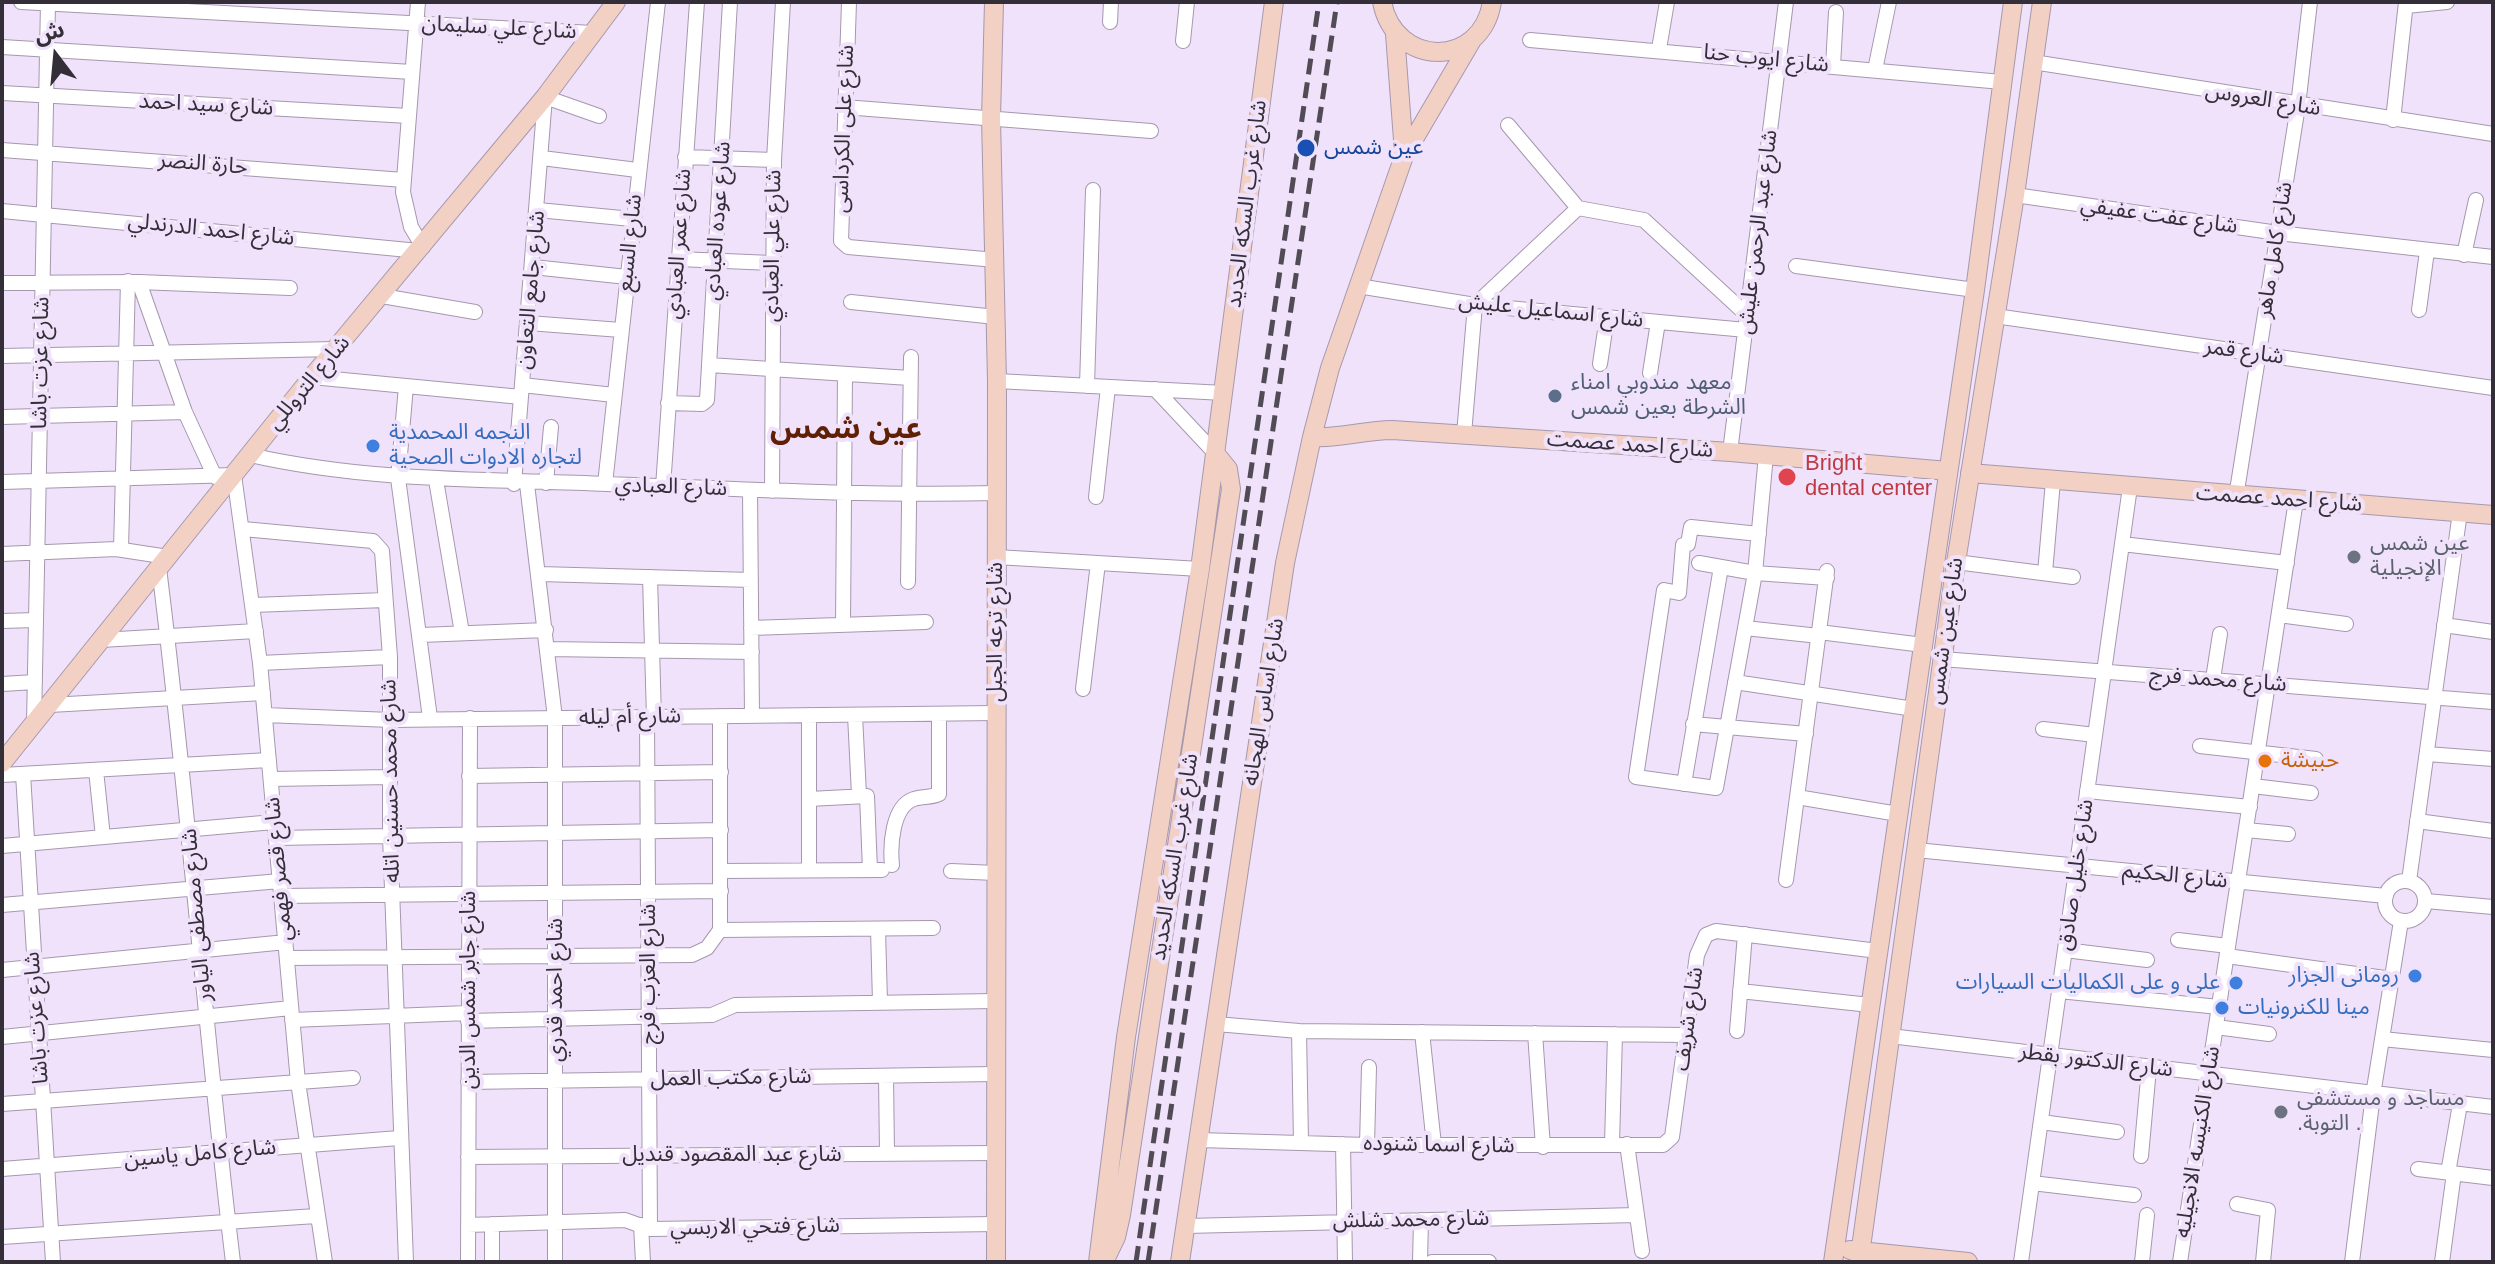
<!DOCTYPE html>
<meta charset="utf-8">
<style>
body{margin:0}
#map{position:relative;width:2495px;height:1264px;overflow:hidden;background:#f0e2fa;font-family:Helvetica,"Noto Sans Arabic",sans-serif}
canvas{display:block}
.frame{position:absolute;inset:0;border:4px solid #332e37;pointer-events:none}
.north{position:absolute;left:16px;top:16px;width:80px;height:80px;-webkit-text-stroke:6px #f0e2fa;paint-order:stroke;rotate:344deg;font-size:22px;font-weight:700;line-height:32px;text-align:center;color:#332e37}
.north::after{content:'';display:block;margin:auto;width:28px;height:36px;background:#332e37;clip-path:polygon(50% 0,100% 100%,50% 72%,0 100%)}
</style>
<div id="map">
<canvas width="2495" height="1264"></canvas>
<div class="frame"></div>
<div class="north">ش</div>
</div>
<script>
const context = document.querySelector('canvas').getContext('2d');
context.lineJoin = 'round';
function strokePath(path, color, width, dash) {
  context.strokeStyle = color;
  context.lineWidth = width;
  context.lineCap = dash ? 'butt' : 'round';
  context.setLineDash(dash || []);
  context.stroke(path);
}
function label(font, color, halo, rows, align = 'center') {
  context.font = font + ' Helvetica,"Noto Sans Arabic",sans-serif';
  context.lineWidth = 8;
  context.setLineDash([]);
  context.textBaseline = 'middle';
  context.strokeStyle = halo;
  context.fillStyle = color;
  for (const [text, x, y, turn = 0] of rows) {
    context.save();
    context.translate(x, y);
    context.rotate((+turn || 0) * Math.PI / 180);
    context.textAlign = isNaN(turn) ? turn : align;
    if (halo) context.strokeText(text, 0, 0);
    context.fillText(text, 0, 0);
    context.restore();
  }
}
const street = new Path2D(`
 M21,2L593,33
 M418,2L403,192L411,227L423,247
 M849,2L841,241L848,247L996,260
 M2406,6L2447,2
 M1110,22L1111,2
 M1530,40L2002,82
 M1183,41L1187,2
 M2,47L412,72
 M1659,49L1667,2
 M2033,62L2493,134
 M1833,66L1836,12
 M1875,70L1889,2
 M2,93L409,116
 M844,107L1151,131
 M2393,120L2406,2
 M1508,125L1578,208L1644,220L1747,315
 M2,150L404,180
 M685,157L774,160
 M542,158L637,170
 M2015,195L2278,233L2493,257
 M538,210L632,219
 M2,211L419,251
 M2464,255L2476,200
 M678,259L772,263
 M1796,266L1975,290
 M533,267L627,277
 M139,282L185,412L215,477
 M2,283L139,282L290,288
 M1358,286L1475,305L1746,330
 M382,296L475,312
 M851,302L996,317
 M2419,310L2427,251
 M1995,316L2493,388
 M528,323L621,330
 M2,356L336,349
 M1600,364L1607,317
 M709,365L910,378
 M1650,373L1658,322
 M312,377L521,397
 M997,381L1224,393
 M522,385L614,395
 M406,386L398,478L430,718
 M1087,386L1093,190
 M1155,389L1215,453
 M668,403L702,404L707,400L730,2
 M2,417L185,412
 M1464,434L1475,305L1578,208
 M1730,452L1786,2
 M250,455C369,482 487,479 607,484C737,489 867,496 997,493
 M436,480L462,633
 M2,482L234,475L260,663L298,1082L325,1262
 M546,483L551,427
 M514,484L545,97L599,116
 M527,484L555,718V1262
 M605,484L658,2
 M663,487L697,2
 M750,490L752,715
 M772,491L774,160L783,2
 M1096,497L1108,387
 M2236,497L2298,106L2310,2
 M243,529L373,541L382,551L390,657V836L406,1262
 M1759,534L1691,527L1688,544L1683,545L1679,593L1664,590L1636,777L1716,788L1755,573L1766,455
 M2122,544L2287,563
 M121,549L128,281
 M2,554L116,549L168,557
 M996,557L1200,569
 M1956,562L2073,577
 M1699,563L1755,573L1827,578
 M159,568C188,799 205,1031 233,1262
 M2045,573L2053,481
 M540,574L751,580
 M650,577L654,718
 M908,582L911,357
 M253,605L385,600
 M2279,615L2346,624
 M2,621L36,620
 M843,625L845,374
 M2444,625L2493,632
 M751,628L926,622
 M1745,628L1819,636
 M1819,632L1923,645
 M421,635L546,630
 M101,640L256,631
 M547,649L752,652
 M1942,659L2493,702
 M260,663L390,657
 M2213,679L2220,634
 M1735,682L1914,709
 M2,684L35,682
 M1083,689L1098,563
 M50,705L263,693
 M265,715L391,720L996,713
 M855,715L859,795
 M647,718L650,1229
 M34,723L48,2
 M1693,724L1806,734
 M2043,729L2095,735
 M2200,746L2316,759
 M2427,754L2493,759
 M96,770L103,837
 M23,774L53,1262
 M2,775L269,760
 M469,776L721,772
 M271,779L390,777
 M1684,784L1721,567
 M2253,786L2311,793
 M2087,791L2250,807
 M1797,797L1898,814
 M809,799L867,796L870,870
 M2417,821L2493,831
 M2246,830L2288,834
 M276,838L721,830
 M2,846L274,822
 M1916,850L2386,896
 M892,865C890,846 892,806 914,799C922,796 931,798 939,794V714
 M809,870V715
 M721,871L882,870
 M951,871L995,873
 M1786,880L1827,571
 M2385 901a20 20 0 1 1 40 0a20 20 0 1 1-40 0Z
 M2409,881L2460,512
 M281,896L721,891
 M2426,901L2493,907
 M2,905L280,881
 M878,929L880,1002
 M720,930L933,928
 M2178,940L2228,946
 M2065,950L2147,960
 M2227,956L2392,979
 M287,958L692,955L707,948L720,930V716
 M2,970L286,942
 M1740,991L1870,1005
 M2059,991L2219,1007
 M292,1020L468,1013
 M468,1021L712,1015L735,1005L995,1001
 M1216,1024L1299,1031L1687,1035
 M2216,1027L2269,1034
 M1299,1031L1301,1142
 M1737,1031L1745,934
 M1422,1032L1434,1145
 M1535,1033L1543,1147
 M1890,1036L2493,1107
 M2,1037L291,1008
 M2382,1039L2493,1050
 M886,1076L887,1154
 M468,1082L994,1074
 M2,1104L353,1078
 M2041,1122L2117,1132
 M1199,1140L1367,1145H1663L1672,1137L1697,955L1706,935L1716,931L1878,951
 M1343,1144L1345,1262
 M1612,1144L1615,1034
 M1627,1144L1642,1251
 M1367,1145L1369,1067
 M2141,1156L2149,1068
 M468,1157L996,1153
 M2,1169L399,1138
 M2418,1169L2493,1178
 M2448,1173L2460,1104
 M2032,1183L2134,1195
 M2237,1204L2268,1210L2263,1262
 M492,1224V1261
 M468,1225L625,1220L650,1229L996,1224
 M641,1225L643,1262
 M1186,1226L1636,1215
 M2,1237L316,1216
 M468,1262L470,718
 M1420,1262L1421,1220
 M1432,1262H1489
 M2021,1262L2130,487
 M2142,1262L2147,1215
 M2180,1262L2296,500
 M2352,1262L2373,1095L2401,921
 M2442,1262L2454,1173`);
const secondary = new Path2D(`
 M994,2L991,118L997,381L996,1262
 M1382,2C1395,68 1481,69 1492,2
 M1395,34L1404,153
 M1312,437C1340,439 1364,430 1392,430L1730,452L1948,471
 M1970,473L2493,515
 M2,763L312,377L545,97L616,2
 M1850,1250L1968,1262
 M1098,1262L1126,1037L1200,569L1274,2
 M1104,1262L1116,1237L1121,1215L1231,489L1228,469L1215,453
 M1180,1262L1285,563L1312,437L1330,368L1404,156L1472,40
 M1833,1262L1975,290L2013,2
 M1859,1262L1956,562L2015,195L2042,2`);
const rail = new Path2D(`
 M1136,1262L1319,2
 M1148,1262L1337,2`);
const markers = [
 [1306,148,10,"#1a4fb4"],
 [1555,396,8,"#5c6f8a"],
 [373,446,8,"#3f7fe0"],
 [1787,477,10,"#e0444e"],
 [2354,557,8,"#6b7280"],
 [2265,761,8,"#e8710a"],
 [2415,976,8,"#3f7fe0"],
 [2236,983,8,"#3f7fe0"],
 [2222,1008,8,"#3f7fe0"],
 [2281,1112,8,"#6b7280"]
];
const streetNames = [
 ["شارع علي سليمان",499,28,3],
 ["شارع ايوب حنا",1766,59,6],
 ["شارع العروس",2263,100,9],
 ["شارع سيد احمد",206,105,3],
 ["شارع على الكرداسى",844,129,-88],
 ["حارة النصر",203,164,5],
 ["شارع غرب السكه الحديد",1247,204,-83],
 ["شارع عفت عفيفي",2159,216,8],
 ["شارع عوده العبادي",718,221,-86],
 ["شارع احمد الدرندلي",211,230,6],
 ["شارع عبد الرحمن عليش",1758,232,-83],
 ["شارع السبع",630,243,-84],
 ["شارع عمر العبادي",679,244,-86],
 ["شارع علي العبادي",773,246,-89],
 ["شارع كامل ماهر",2275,250,-81],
 ["شارع جامع التعاون",531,290,-85],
 ["شارع اسماعيل عليش",1551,311,6],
 ["شارع قمر",2244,352,8],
 ["شارع عزت باشا",41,363,-89],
 ["شارع التروللي",309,383,-50],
 ["شارع احمد عصمت",1630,445,4],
 ["شارع العبادي",671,487,2],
 ["شارع احمد عصمت",2279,499,4],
 ["شارع عين شمس",1946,631,-82],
 ["شارع ترعه الجبل",996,632,-90],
 ["شارع محمد فرج",2218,680,4],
 ["شارع اساس الهجانه",1264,702,-81],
 ["شارع أم ليله",630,717,-1],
 ["شارع محمد حسنين اتله",391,781,-91],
 ["شارع غرب السكه الحديد",1175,857,-81],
 ["شارع قصر فهمي",279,869,-95],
 ["شارع خليل صادق",2076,875,-82],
 ["شارع الحكيم",2175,876,6],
 ["شارع مصطفى الياور",197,915,-95],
 ["شارع العزب فرج",649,974,-90],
 ["شارع جابر شمس الدين",469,990,-90],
 ["شارع احمد قدري",556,990,-90],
 ["شارع عزت باشا",37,1018,-94],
 ["شارع شريف",1689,1019,-82],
 ["شارع الدكتور بقطر",2096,1061,7],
 ["شارع مكتب العمل",731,1078,-1],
 ["شارع الكنيسه الانجيليه",2198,1142,-81],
 ["شارع اسما شنوده",1439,1145,1],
 ["شارع كامل ياسين",200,1154,-5],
 ["شارع عبد المقصود قنديل",732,1155],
 ["شارع محمد شلش",1411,1220,-1],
 ["شارع فتحي الاربسي",755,1227,-1]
];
const transitNames = [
 ["عين شمس",1324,148]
];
const serviceNames = [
 ["معهد مندوبي امناء",1571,383],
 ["الشرطة بعين شمس",1571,408]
];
const shopNames = [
 ["النجمه المحمدية",389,433],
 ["لتجاره الادوات الصحية",389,458],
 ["رومانى الجزار",2399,976,"right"],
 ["على و على الكماليات السيارات",2220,983,"right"],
 ["مينا للكنرونيات",2238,1008]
];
const healthNames = [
 ["Bright",1805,464],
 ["dental center",1805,489]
];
const worshipNames = [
 ["عين شمس",2370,544],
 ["الإنجيلية",2370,569],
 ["مساجد و مستشفى",2297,1099],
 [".التوبة .",2297,1124]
];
const foodNames = [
 ["حبيشة",2281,761]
];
const districtNames = [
 ["عين شمس",846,430]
];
strokePath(street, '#a598ae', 16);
strokePath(secondary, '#a598ae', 20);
strokePath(street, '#fff', 14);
strokePath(secondary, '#f3d0c4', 18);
strokePath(rail, '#514b56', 5, [16, 8]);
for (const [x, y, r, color] of markers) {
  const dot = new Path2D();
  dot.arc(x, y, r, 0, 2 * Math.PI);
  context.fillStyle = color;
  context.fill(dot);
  strokePath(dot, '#f0e2fa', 3);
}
label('22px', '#332e37', '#f0e2fa', streetNames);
label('22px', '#164399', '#f0e2fa', transitNames, 'left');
label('22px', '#4e5e75', '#f0e2fa', serviceNames, 'left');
label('22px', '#366cbe', '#f0e2fa', shopNames, 'left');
label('22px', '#be3a42', '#f0e2fa', healthNames, 'left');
label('22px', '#5b616d', '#f0e2fa', worshipNames, 'left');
label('22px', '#c56008', '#f0e2fa', foodNames, 'left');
label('bold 30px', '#602006', '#f0e2fa', districtNames);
</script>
